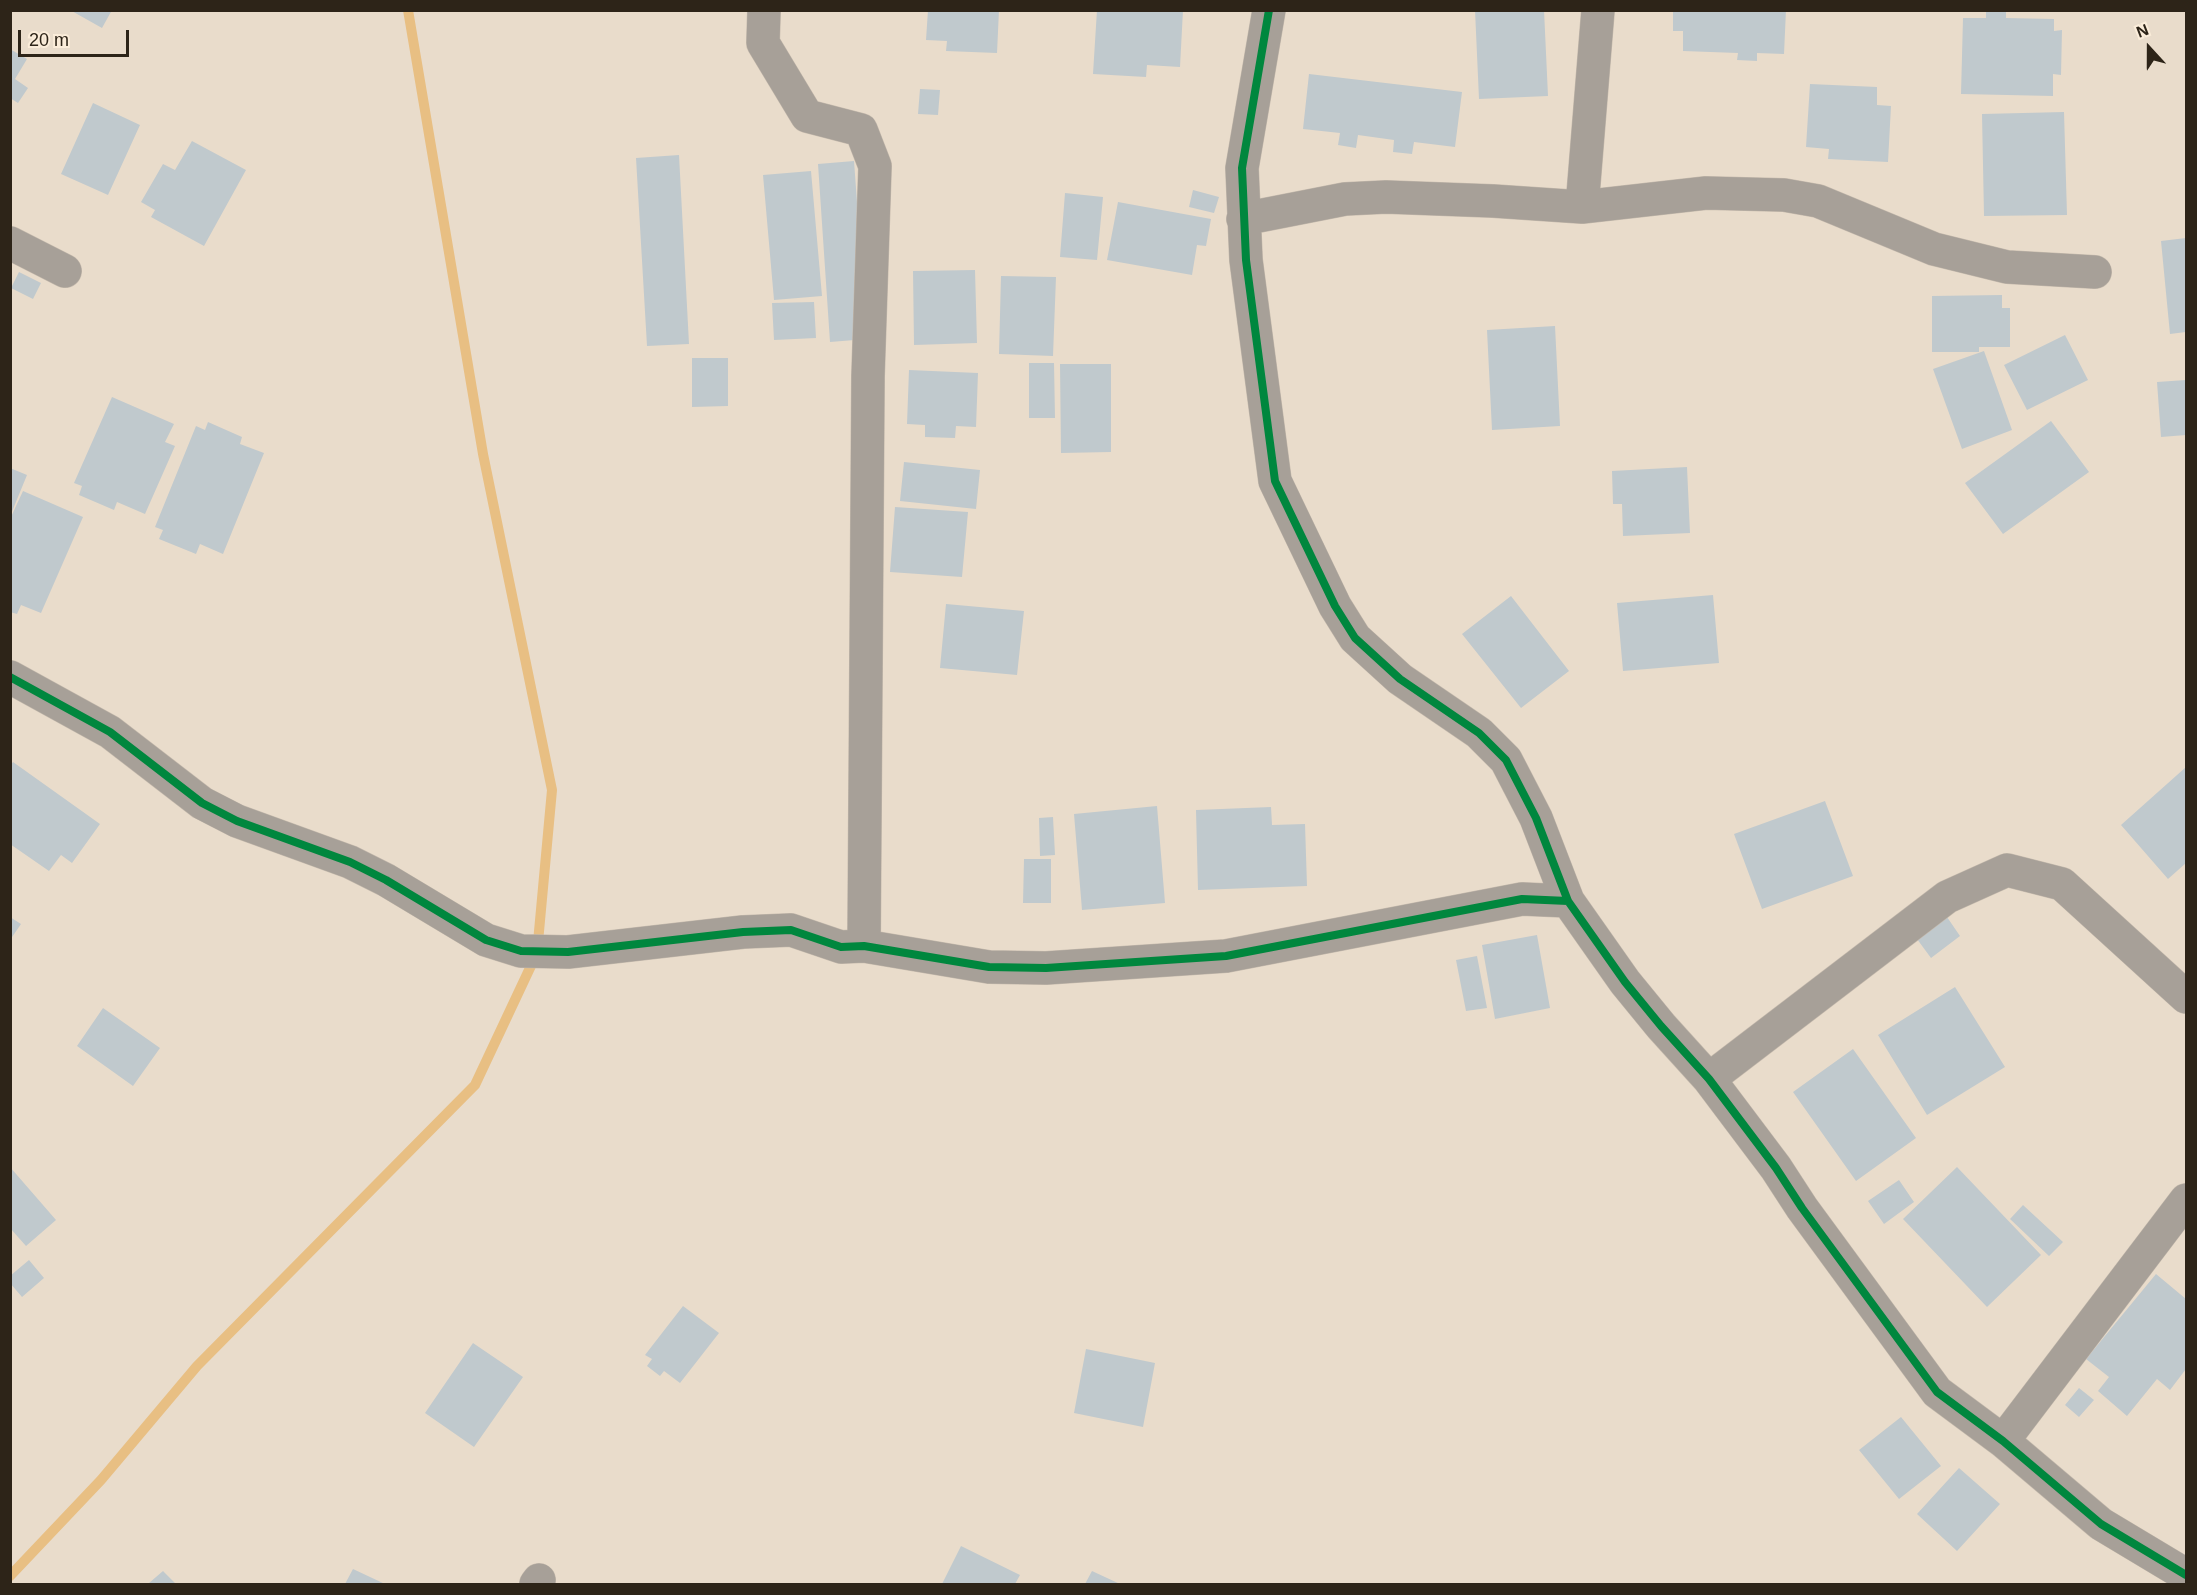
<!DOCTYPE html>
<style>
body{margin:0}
#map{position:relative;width:2197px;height:1595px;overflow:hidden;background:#e9dccb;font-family:Helvetica,sans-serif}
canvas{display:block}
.frame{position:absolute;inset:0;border:12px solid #2d2418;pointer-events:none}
.north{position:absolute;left:2119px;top:18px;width:60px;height:60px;-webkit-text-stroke:4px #fbedda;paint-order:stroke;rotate:339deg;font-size:16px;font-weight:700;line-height:24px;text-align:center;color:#2d2418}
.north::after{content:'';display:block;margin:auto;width:21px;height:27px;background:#2d2418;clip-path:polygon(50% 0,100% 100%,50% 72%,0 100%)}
.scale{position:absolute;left:18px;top:30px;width:111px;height:27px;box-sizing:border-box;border:3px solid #2d2418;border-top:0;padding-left:8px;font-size:18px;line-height:21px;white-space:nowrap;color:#2d2418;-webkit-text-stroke:4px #fbedda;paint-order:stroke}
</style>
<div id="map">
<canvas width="2197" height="1595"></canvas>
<div class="frame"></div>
<div class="north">N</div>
<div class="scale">20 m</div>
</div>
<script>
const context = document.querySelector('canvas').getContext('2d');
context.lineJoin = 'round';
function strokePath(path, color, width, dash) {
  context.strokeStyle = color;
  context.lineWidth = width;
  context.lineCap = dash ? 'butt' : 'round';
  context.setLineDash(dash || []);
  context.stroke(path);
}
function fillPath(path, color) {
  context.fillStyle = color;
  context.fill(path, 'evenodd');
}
const stream = new Path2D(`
 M10,1576L101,1480L197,1366L475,1085L537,953L552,790L483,454L408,10`);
const building = new Path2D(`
 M70,10H112L102,28Z
 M928,10H999L997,53L946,51L947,41L926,40Z
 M1097,10H1183L1180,67L1147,65L1146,77L1093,74Z
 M1475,10H1544L1548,96L1479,99Z
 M1673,10H1786L1784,54L1757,53V61L1737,60L1738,53L1683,51V31H1673Z
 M1986,10H2006V18L2054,19V31L2062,30L2061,75L2053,74V96L1961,94L1963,18H1986Z
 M10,49L27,59L15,79L28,88L18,103L10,98Z
 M1309,74L1462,92L1455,147L1414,142L1412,154L1393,152L1394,140L1358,135L1356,148L1338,145L1340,133L1303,129Z
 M1810,84L1877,87V105L1891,106L1888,162L1828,159L1829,149L1806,147Z
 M920,89L940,90L938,115L918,114Z
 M93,103L140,125L108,195L61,174Z
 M2064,112L2067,215L1984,216L1982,114Z
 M192,141L246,170L204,246L151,217L155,210L141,202L163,164L175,170Z
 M679,155L689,344L647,346L636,158Z
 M854,161L867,339L830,342L818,164Z
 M811,171L822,296L774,300L763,175Z
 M1193,190L1219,197L1214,213L1189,207Z
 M1065,193L1103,197L1097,260L1060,257Z
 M1118,202L1211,219L1206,246L1197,245L1192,275L1107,260Z
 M2186,238V332L2170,334L2161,241Z
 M975,270L977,343L914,345L913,271Z
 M19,272L41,283L33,299L11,288Z
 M1001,276L1056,277L1053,356L999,354Z
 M2002,295V308H2010V347H1979V352H1932V296Z
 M814,302L816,338L774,340L772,303Z
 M1555,326L1560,426L1492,430L1487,330Z
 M2065,335L2088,380L2027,410L2004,365Z
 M1984,351L2012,430L1962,449L1933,369Z
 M692,358H728V406L692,407Z
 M1029,363H1054L1055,418H1029Z
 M1060,364H1111V452L1061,453Z
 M909,370L978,373L976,427L956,426L955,438L925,437V425L907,424Z
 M2186,380V435L2161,437L2157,382Z
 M112,397L174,424L165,442L175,446L145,514L117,502L114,510L79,495L82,486L74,483Z
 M2051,421L2089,472L2003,534L1965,483Z
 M208,422L242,437L240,444L264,453L223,554L200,544L196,554L159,539L163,530L155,527L196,426L205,430Z
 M904,462L980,470L976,509L900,501Z
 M1687,467L1690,533L1623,536L1622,504H1613L1612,471Z
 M10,468L27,475L11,514H10Z
 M23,491L83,517L41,613L21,605L17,614L10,612V519Z
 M895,507L968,512L962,577L890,572Z
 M1713,595L1719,663L1623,671L1617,603Z
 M1511,596L1569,671L1521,708L1462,634Z
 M946,604L1024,611L1017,675L940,668Z
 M13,762L100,824L72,863L61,855L49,871L10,844V766Z
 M2186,767V863L2168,879L2121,825Z
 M1825,801L1853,876L1762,909L1734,834Z
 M1157,806L1165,903L1082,910L1074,814Z
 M1271,807L1272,825L1305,824L1307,886L1198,890L1196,810Z
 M1053,817L1055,855L1040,856L1039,818Z
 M1024,859H1051V903H1023Z
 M10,917L21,924L10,940Z
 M1947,917L1960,936L1931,958L1917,939Z
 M1537,935L1550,1008L1495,1019L1482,945Z
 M1477,956L1487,1008L1466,1011L1456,960Z
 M1955,987L2005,1067L1927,1115L1878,1035Z
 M103,1008L160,1048L133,1086L77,1046Z
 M1853,1049L1916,1138L1856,1181L1793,1092Z
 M10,1167L56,1220L26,1246L10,1228Z
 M1957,1167L2041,1255L1987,1307L1903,1219Z
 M1899,1180L1914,1202L1884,1224L1868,1201Z
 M2023,1205L2063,1242L2049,1256L2010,1219Z
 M29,1260L44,1278L22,1297L10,1283V1276Z
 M2156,1274L2186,1299V1369L2170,1390L2157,1379L2127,1416L2098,1391L2109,1377L2086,1359Z
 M683,1306L719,1333L680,1383L664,1371L660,1376L647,1366L652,1359L645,1355Z
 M473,1343L523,1377L474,1447L425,1413Z
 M1086,1349L1155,1363L1143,1427L1074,1413Z
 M2079,1388L2094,1400L2079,1417L2065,1405Z
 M1901,1417L1941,1466L1899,1499L1859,1450Z
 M1959,1468L2000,1504L1957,1551L1917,1514Z
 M961,1546L1020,1575L1015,1584H942Z
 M353,1569L385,1584H345Z
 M163,1571L176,1584L149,1583Z
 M1092,1571L1120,1584H1085Z`);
const minor = new Path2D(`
 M764,10L763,43L807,116L861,130L875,166L868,376L864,946
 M1269,10L1242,168L1246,260L1275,481L1335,606L1355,638L1400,679L1479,733L1506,760L1536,818L1568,901L1625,982L1661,1026L1709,1079L1776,1168L1802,1208L1937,1392L2003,1441L2101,1524L2186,1575
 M1582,207L1598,10
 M1243,219L1345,199L1386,197L1493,201L1582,207L1706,193L1784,195L1818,201L1934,249L2007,267L2095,272
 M10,243L65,271
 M10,677L110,732L202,803L237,821L350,862L386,880L486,940L521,951L568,952L743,932L791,930L841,947L864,946L989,967L1046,968L1226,956L1522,899L1568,901
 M1709,1079L1947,897L2007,870L2062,884L2186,997
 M2003,1441L2186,1200
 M536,1584L539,1580`);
const cycleway = new Path2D(`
 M1269,10L1242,168L1246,260L1275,481L1335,606L1355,638L1400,679L1479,733L1506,760L1536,818L1568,901L1625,982L1661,1026L1709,1079L1776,1168L1802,1208L1937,1392L2003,1441L2101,1524L2186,1575
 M10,677L110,732L202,803L237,821L350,862L386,880L486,940L521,951L568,952L743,932L791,930L841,947L864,946L989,967L1046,968L1226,956L1522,899L1568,901`);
strokePath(stream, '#e8bf83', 10);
fillPath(building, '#c0c9cd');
strokePath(minor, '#c5baad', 34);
strokePath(minor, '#a7a098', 33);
strokePath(cycleway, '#00873e', 8);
</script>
